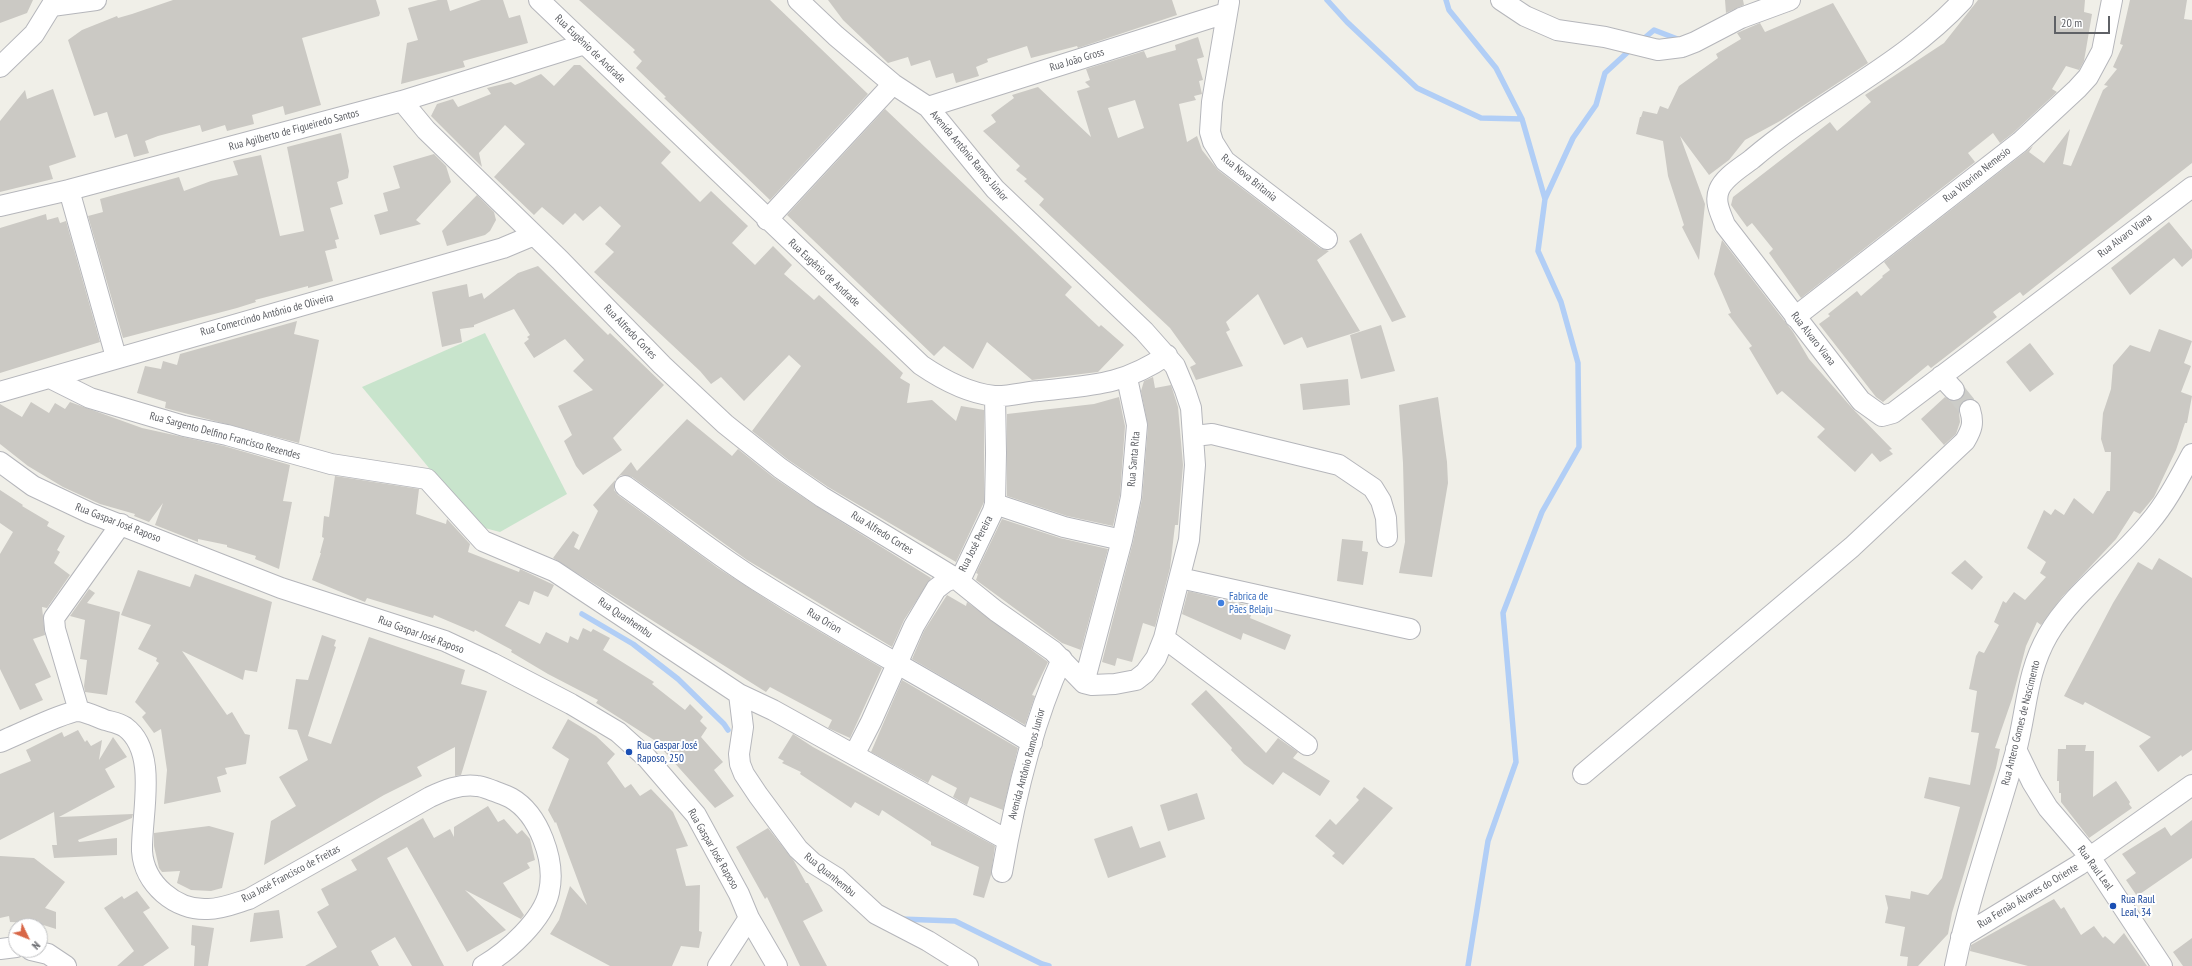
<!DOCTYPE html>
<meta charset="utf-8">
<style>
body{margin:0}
#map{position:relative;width:2192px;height:966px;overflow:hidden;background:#f0efe8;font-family:"PT Sans Narrow",sans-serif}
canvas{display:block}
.north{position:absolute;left:8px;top:918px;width:40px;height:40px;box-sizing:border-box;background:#fff;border:1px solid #bfc0c2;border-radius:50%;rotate:133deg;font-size:11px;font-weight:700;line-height:16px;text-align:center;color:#5f6166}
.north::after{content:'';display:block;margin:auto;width:14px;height:18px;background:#d86646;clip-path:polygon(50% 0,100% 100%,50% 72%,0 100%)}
.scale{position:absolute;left:2054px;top:16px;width:56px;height:18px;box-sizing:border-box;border:2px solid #5f6166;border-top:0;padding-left:5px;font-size:12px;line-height:14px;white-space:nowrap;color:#5f6166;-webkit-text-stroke:3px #fff;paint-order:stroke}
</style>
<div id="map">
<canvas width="2192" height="966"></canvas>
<div class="north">N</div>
<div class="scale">20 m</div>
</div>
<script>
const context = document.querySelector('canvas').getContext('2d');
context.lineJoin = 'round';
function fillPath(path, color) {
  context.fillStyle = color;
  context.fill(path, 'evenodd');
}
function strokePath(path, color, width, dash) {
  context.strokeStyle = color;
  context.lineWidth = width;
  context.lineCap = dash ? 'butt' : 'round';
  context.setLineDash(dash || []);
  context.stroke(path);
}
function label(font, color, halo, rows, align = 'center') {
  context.font = font + ' "PT Sans Narrow",sans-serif';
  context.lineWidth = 4;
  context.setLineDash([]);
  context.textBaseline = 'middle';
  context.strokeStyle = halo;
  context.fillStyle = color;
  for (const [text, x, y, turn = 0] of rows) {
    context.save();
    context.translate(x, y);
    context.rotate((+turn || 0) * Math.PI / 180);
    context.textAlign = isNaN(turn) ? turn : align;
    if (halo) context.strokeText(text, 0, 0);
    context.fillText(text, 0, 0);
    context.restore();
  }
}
const green = new Path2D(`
 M485,333L567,494L500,532L477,526L362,387Z`);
const stream = new Path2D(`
 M1327,0L1347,22L1417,88L1481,118L1522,119L1545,199L1538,251L1561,302L1578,363L1579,447L1542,512L1503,613L1516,762L1488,841L1468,966
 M1446,0L1449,10L1496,68L1522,119
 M1641,41L1654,30L1680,40
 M1545,199L1573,138L1596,105L1605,73L1630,50
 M582,614L633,644L678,679L724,724L728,730
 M900,919L955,921L1042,964L1049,966`);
const building = new Path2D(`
 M0,0H33L27,13L0,23Z
 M173,0H376L380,13L379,16L302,38L321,105L285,115L283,106L252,115L254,124L227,131L225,125L202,132L200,125L158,136L145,141L149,153L134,157L127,134L115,138L107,112L94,116L68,40L82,30L117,16L118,18L132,14Z
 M438,0H447L450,11L481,0H503L509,18L520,15L528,43L463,61L465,67L401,84L407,43L418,40L408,8Z
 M579,0H770L868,94L770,200L664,98L666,97L636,68L642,61L633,52L635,50Z
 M828,0H1172L1177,15L1078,48L1077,46L1031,58L1027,46L987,59L988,62L976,67L979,76L956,83L953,73L936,78L930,60L911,66L908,57L888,63L843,20Z
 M1725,0H1743L1744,5L1726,13Z
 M1978,0H2085L2084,12L2092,14L2084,61L2079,70L2066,66L2052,89L2057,92L2013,133L2000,143L1993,133L1968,153L1975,162L1801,298L1769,253L1773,249L1752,223L1747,227L1731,205L1733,197L1830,122L1837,131L1871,102L1865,95L1944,43Z
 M2130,0H2187L2184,19L2192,20V163L2023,296L2020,292L1993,312L1997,317L1931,368L1928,365L1883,402L1876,397L1819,324L1830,316L1828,314L1857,291L1861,296L1883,277L1882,276L1890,270L1884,262L2033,146L2029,152L2044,163L2070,129L2063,164L2071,166L2103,90L2108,86L2104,85L2117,69L2113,67L2123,45L2120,44Z
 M1833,3L1868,63L1780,121L1745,140L1729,160L1709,175L1680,136L1705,204L1699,260L1682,227L1684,225L1668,176L1663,141L1636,134L1640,117H1641L1643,111L1657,114L1660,106L1668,109L1679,86L1718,58L1716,54L1741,39L1737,33L1760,23L1765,32Z
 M1198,37L1204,57L1197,59L1203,80L1199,81L1202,94L1194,96L1196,100L1179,104L1187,142L1197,136L1202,150L1218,170L1320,248L1329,251L1317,260L1360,331L1307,348L1302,337L1284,345L1258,294L1226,322L1230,330L1226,332L1243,366L1196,380L1190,367L1196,364L1170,328L1039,205L1044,199L1024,181L1027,179L1016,170L1020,166L983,131L996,122L991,115L1014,98L1012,95L1038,87L1091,137L1077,91L1090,87L1085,82L1090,80L1086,69L1144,51L1147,58L1176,50L1175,45ZM1135,100L1144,128L1118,138L1108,108Z
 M574,65H580L671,152L661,163L700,202L711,191L748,226L732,243L755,265L773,246L792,265L784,274L814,300L819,295L903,373L900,378L910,384L907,403L932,400L956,421L961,406L984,410V502L956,562L828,487L787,459L752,431L801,366L789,355L744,401L721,377L711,384L700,371L594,272L614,252L605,244L621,226L600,206L583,221L575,213L563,225L542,207L534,215L494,177L525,144L505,125L479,153L482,167L431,116L437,104L453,99L458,107L491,94L487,88L511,82L515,85L541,74L554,86Z
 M53,89L76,157L49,166L53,179L0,192V121L25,90L27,99Z
 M885,109L1072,287L1065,295L1099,327L1101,325L1124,345L1098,372L1032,380L987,342L973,369L944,346L934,356L787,215Z
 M341,133L349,171L348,178L337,182L343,204L330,208L339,239L335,240L337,248L325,251L333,281L308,288V286L255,300L256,302L237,308L123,338L88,216L103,212L100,199L179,177L184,191L211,181L238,175L233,161L261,155L280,236L304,231L287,147Z
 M434,154L446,166L451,182L416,220L421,224L380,235L374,215L388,211L383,193L400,188L393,166Z
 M477,195L494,212L496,220L490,231L485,235L447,246L442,231Z
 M46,214L47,220L58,217L60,223L66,221L100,342L0,373V228Z
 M2169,222L2192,250V258L2182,267L2174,258L2130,295L2111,268Z
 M1361,233L1388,283L1406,317L1392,322L1375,290L1349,241Z
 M1722,240L1793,332L1809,359L1852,408L1892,449L1889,450L1893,454L1880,462L1872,453L1855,472L1817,437L1825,429L1782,391L1777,395L1749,348L1752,346L1728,314L1731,313L1714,274Z
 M538,266L608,335L610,333L664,385L613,438L622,450L583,475L576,466L564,441L572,435L558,406L593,390L573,371L584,360L565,339L534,358L524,343L529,339L527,337L530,335L514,309L474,325V327L460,329L462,342L442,347L432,292L467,284L469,297L482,293L484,299L518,273Z
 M297,321L294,334L319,340L299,443L165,408L166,402L137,393L145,366L161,369L163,361L177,365L180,354Z
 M1381,325L1395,371L1361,379L1350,335Z
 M2159,329L2192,341L2184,363L2191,366L2181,392L2192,396L2187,423H2185L2176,450L2154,497L2140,514L2134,511L2116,539L2062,597L2041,625L2037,622L2026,646L2012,699L1995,748L2000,749L1996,768L1952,913L1948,934L1918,966H1907L1908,957L1900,956L1905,927L1885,923L1888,908L1885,895L1910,899L1911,891L1928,895L1942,878L1960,807L1924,798L1929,777L1970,785L1979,733L1971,732L1977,691L1969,689L1976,656L1979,651L1984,653L1999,625L1994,622L2003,601L2006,603L2014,592L2025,600L2046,577L2040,573L2046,562L2027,548L2044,510L2051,515L2055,509L2064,515L2074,498L2093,514L2107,491H2110L2111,452H2105L2101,439L2103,413L2111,389L2113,365L2130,345L2150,352Z
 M2030,343L2054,374L2030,392L2006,362Z
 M1153,377L1155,388L1171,385L1178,407L1183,465L1178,525H1175L1170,568L1155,627L1143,623L1132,662L1117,658L1115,666L1102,662L1133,542L1142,499L1148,426L1141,391L1144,381Z
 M1348,379L1350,405L1303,410L1300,384Z
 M1119,397L1125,426L1120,495L1113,526L1067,516L1007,496V414L1094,404Z
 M1438,397L1447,462L1448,483L1432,577L1399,573L1405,542L1403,463L1399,405Z
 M1945,397L1951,401H1957L1960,404L1959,413L1960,422L1956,434L1944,445L1921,419Z
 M31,402L49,413L55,403L65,409L70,402L142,428L224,446L290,465L283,501L292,502L279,569L255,559L256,556L227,547V545L198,539V542L155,525L163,503L149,522L134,516L135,514L100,504L63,487L28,466L0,444V404L22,417Z
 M687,419L732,456L738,449L773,477L816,506L931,578L904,620L892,647L747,560L632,477L621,475L615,480L614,490L618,495L718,568L786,612L882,668L850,738L828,728L832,720L770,687L766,692L553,558L573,531L579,535L574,547L579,550L598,511L593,505L631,462L637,471Z
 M335,476L419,489L416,514L446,524L447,519L470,544L468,552L519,572L520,569L554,585L548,597L534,591L529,605L519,601L505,626L540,644L546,632L568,643L570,636L578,640L583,628L591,632L593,629L610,638L603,650L654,682L652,684L685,710L690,704L703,717L700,721L707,728L701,737L723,762L714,770L734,796L715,808L654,740L596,703L598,700L548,674L511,652L512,650L475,630L474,632L434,615L433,618L367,598L365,602L312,580L321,553H320L324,538L322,537L324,516L329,517Z
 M0,490L23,505L22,506L49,522L47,526L65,536L57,550L60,552L54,563L70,575L47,608L42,607L45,635L33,639L51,677L35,684L43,700L20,710L0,669V554L13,532L0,523Z
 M1002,519L1060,538L1108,549L1081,650L1062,643L976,580L978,574L976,573Z
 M1342,539L1363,541L1362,551L1368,552L1363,585L1337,581Z
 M2159,558L2192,578V750L2182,757L2181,755L2158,772L2139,746L2151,737L2085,702L2083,705L2064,696L2113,603L2138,562L2152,570Z
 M1965,560L1983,577L1972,590L1951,573Z
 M138,570L190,587L195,574L272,602L257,672L245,670L243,680L182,651L227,715L232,712L245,734L250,735L246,764L225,768L227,774L217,777L221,792L164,804L167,770L161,729L154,733L142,717L146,713L135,702L159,663L156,661L157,658L138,649L151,625L121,615Z
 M89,589L95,593L87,603L120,612L107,695L85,692L84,686L87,660L80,659L85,620L70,616Z
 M1188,591L1254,607L1250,618L1291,635L1285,650L1243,633L1241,640L1182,614Z
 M947,595L966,606L967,602L1048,662L1032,695L1035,696L1025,725L912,659L924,631Z
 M322,635L336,640L334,646L336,647L308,736L331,744L369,637L465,670L461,684L487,691L461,775L455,776V747L417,767L422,776L384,795L264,865L271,821L296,806L279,777L308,760L297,730L288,729L296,679L308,680Z
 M902,680L1018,748L1003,810L970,797L967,805L953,797L957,788L932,775L928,783L871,752Z
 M1206,690L1266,753L1278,738L1298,752L1293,758L1330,781L1320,796L1283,772L1273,785L1244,764L1231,750L1232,748L1191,704Z
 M568,719L596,736L615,754L607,763L625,788L631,784L640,796L651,789L673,812L688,846L676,849L686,886L700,885L699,931L702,932L699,948L681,946L672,966H610L550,934L559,920L570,886L587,905L556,822L555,823L548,810L569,759L552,748Z
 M78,730L85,742L87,740L91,746L102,740L99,760L113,737L127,757L105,769L115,787L59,817L133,814L132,818L78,840L79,842L117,838V855L54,858L52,845H57L54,812L0,840V774L31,761L26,750L62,732L64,737Z
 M793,734L813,747L995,846L991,875L984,898L973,895L979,867L931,845V842L882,810L879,816L855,802L851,808L800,774L801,772L782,763L784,761L778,758Z
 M2066,745H2086L2085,751H2094L2093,797L2116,781L2130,802L2129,804L2132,808L2089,838L2061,802V793H2059V781H2057L2058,749H2066Z
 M1364,787L1393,808L1343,865L1332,856L1335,853L1315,836L1330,819L1336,825L1359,800L1356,797Z
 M1197,793L1205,819L1168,831L1160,805Z
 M488,806L498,822L504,819L517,834L522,830L530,839L535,860L527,863L530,868L503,883L524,915L521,919L465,890L506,930L467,952L407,847L387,858L444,966H412L395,937L371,951L379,966H305L337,947L317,912L329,905L321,889L357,870L351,860L423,818L434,838L450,829L454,837V827Z
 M2192,820V858L2137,896L2126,880L2136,873L2122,854L2165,827L2171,836Z
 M209,826L234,833L222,888L211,891L191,890L177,883L180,871L162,872L159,868L154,846V833Z
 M1132,826L1140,848L1160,841L1166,857L1108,878L1094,839Z
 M768,828L794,861L806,883H808L823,911L803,921L827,966H800L767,897L765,899L736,847Z
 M0,856L34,858L65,882L45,908L56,912V929L37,923L10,922L9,916L0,918Z
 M137,891L150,908L143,912L169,948L143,966H117L134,951L104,908L122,896L124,899Z
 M2054,899L2061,909L2064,907L2081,935L2094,926L2103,938L2105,936L2114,944L2124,933L2147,966H2028L1970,951L1971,945Z
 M279,910L283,938L250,942L254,913Z
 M192,925L214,928L208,966H194L195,946L191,945Z
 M2192,938V966H2183L2173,952Z`);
const minorTunnel = new Path2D(`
 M1954,390L1970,410`);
const minor = new Path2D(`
 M539,0L921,365C943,380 968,393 994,396C1008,397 1025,392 1039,391C1091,385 1122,386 1167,355
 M1501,0L1525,16L1557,30L1605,37L1658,50L1682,47L1695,42L1741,18L1790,0
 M1963,0C1903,65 1819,102 1752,159C1742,167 1724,177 1719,190C1714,202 1721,214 1725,225L1861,401L1882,416L1893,413L2192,187
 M1229,2L1212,102L1210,132L1213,142L1225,161L1327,239
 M52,6L96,0
 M0,67L34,34L55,0
 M402,101L426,130L560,260L662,365L725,424L780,468L822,497L955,578L996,611L1053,651L1084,683L1092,685L1115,684L1136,680L1145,673L1156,658L1164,638L1189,540L1195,465L1191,408L1185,390L1175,366L1144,331L995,189L928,107L893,84L836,36L798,0
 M928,107L1226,13
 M69,190L116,357
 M0,206L69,190L402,101L585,44
 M767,220L893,84
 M1795,317L2020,142L2077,89L2088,77L2102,51L2112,0
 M1941,376L1954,390
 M50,378L90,398L184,426L227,435L331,464L427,479L483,541L554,571L739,694L773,710L1007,840
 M0,392L503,248L534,235
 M1194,436L1212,434L1339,465L1373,488L1381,501L1386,518L1387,537
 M0,462L33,486L90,513L281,588L445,641L492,663L571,704L618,732L647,758L696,815L739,894L749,918L777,966
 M625,486C670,518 712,552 758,581C848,638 942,687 1032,743
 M995,504L1064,527L1122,540
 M1180,578L1410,629
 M1164,638L1307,745
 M1084,683L1122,540L1131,497L1137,425L1127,378
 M739,694L743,727L739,754L740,764L744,774L758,795L798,849L813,863L837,878L876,914L928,941L968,966
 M79,711L55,629L54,618L121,524
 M0,742C15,736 66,711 79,711C87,712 97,717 105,720C112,722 119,723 125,727C159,752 141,815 142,851C144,884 176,911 208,909C222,909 236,903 249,899L430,797C445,790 459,784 477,786C482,786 488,789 494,791C499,793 506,795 511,798C539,814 556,861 549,892C543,920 507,952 483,966
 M2016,749L2032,782L2048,808L2090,857L2162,966
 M854,755L871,722L914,626L936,589L945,582L963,574L993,511L995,504L996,453L995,396
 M1583,774L1852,547L1965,441C1972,429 1974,423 1970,410
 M1002,872C1014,803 1033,722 1062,659
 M1961,937L2079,865L2192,785
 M0,949L16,947
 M31,950L48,954L66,966
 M718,966L749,918
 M1955,966C1970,893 1996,823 2016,751C2027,711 2026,673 2048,635C2073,592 2118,562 2149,523C2167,502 2179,478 2192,454`);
const markers = [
 [1221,603,4,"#3f7fe0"],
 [629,752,4,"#1a4fb4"],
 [2113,906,4,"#1a4fb4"]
];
const streetNames = [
 ["Rua Eugênio de Andrade",590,49,44],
 ["Rua João Gross",1077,60,-17],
 ["Rua Agilberto de Figueiredo Santos",294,130,-15],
 ["Avenida Antônio Ramos Júnior",969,156,50],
 ["Rua Vitorino Nemesio",1977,175,-38],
 ["Rua Nova Britania",1249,178,39],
 ["Rua Alvaro Viana",2125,236,-37],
 ["Rua Eugênio de Andrade",824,273,43],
 ["Rua Comercindo Antônio de Oliveira",267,315,-15],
 ["Rua Alfredo Cortes",630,332,46],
 ["Rua Alvaro Viana",1813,339,52],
 ["Rua Sargento Delfino Francisco Rezendes",225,436,15],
 ["Rua Santa Rita",1134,459,-85],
 ["Rua Gaspar José Raposo",118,523,21],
 ["Rua Alfredo Cortes",882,533,32],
 ["Rua José Pereira",976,544,-63],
 ["Rua Quanhembu",625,618,34],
 ["Rua Orion",824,621,31],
 ["Rua Gaspar José Raposo",421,635,20],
 ["Rua Antero Gomes de Nascimento",2021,723,-76],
 ["Avenida Antônio Ramos Junior",1027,764,-75],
 ["Rua Gaspar José Raposo",713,849,60],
 ["Rua Raul Leal",2095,868,54],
 ["Rua José Francisco de Freitas",291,874,-28],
 ["Rua Quanhembu",830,875,39],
 ["Rua Fernão Álvares do Oriente",2028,896,-31]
];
const shopNames = [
 ["Fabrica de",1229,597],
 ["Pães Belaju",1229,610]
];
const transitNames = [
 ["Rua Gaspar José",637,746],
 ["Raposo, 250",637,759],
 ["Rua Raul",2121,900],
 ["Leal, 34",2121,913]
];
fillPath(green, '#c8e4cc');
strokePath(stream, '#b1cef6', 5.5);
fillPath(building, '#cbc9c4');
strokePath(minorTunnel, '#ccccc8', 20, [20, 10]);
strokePath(minor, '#b5b6bb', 22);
strokePath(minor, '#fff', 20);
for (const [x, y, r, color] of markers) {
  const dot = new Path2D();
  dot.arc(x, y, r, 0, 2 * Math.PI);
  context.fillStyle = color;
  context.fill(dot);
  strokePath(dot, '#fff', 1.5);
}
label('11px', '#5f6166', '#fff', streetNames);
label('11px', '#366cbe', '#fff', shopNames, 'left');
label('11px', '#164399', '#fff', transitNames, 'left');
</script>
